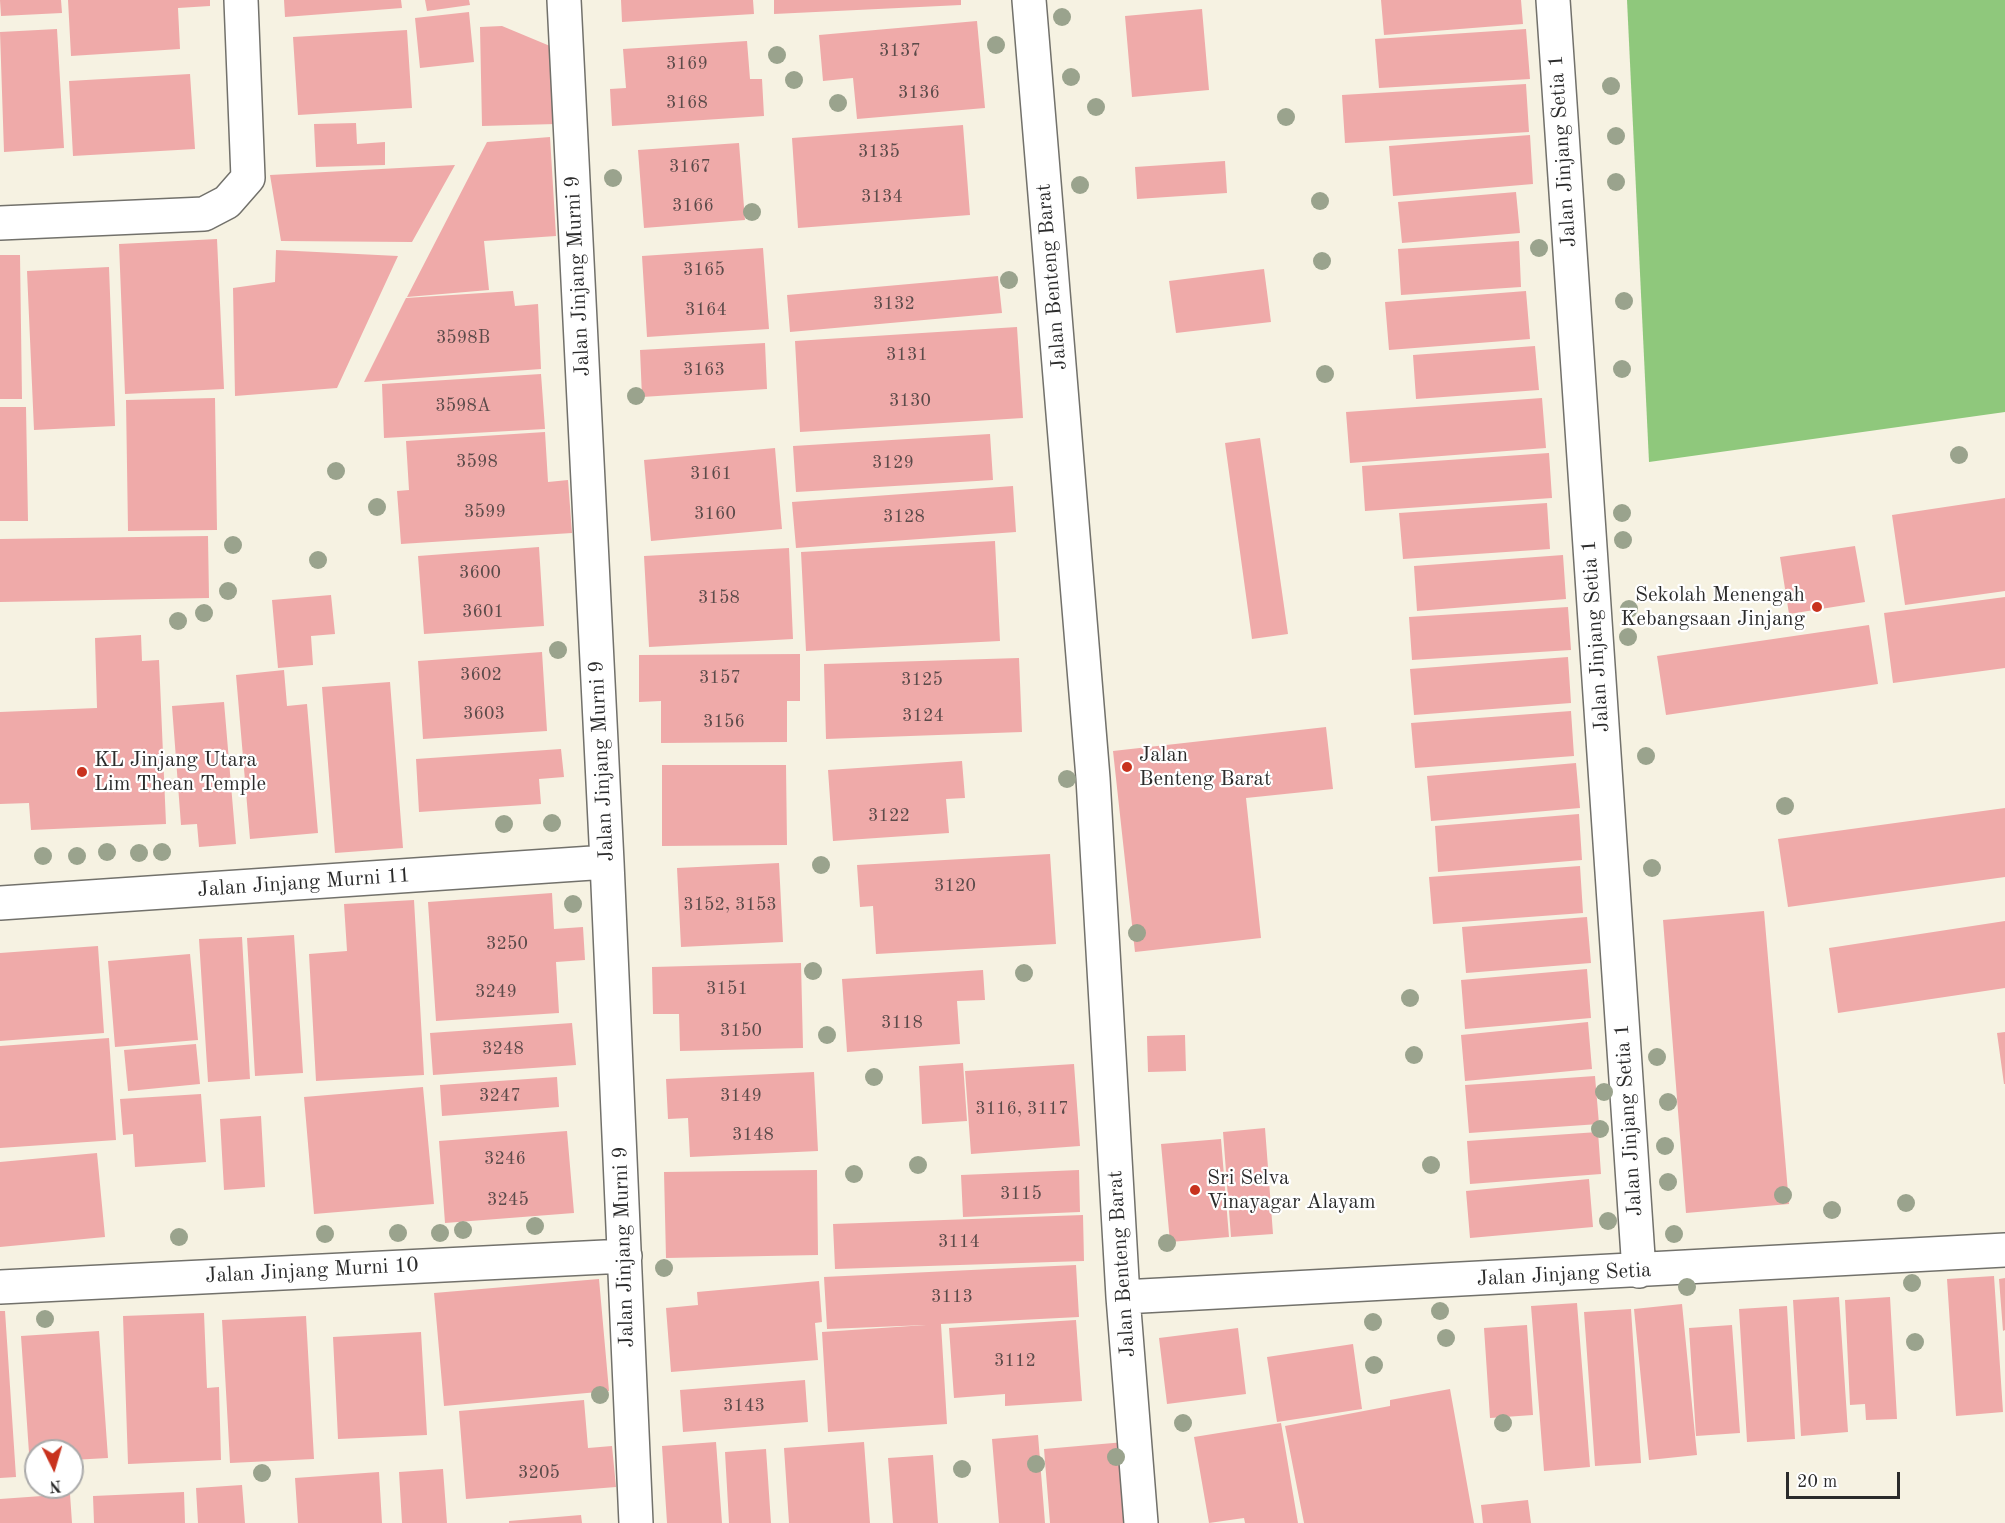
<!DOCTYPE html>
<style>
body{margin:0}
#map{position:relative;width:2005px;height:1523px;overflow:hidden;background:#f6f2e2;font-family:"Old Standard TT",serif}
canvas{display:block}
.north{position:absolute;left:24px;top:1439px;width:60px;height:60px;box-sizing:border-box;background:#fff;border:2px solid #aaa;border-radius:50%;rotate:175deg;font-size:16px;font-weight:700;line-height:24px;text-align:center;color:#2b2b2b}
.north::after{content:'';display:block;margin:auto;width:21px;height:27px;background:#c8321e;clip-path:polygon(50% 0,100% 100%,50% 72%,0 100%)}
.scale{position:absolute;left:1786px;top:1472px;width:114px;height:27px;box-sizing:border-box;border:3px solid #2b2b2b;border-top:0;padding-left:8px;font-size:18px;line-height:21px;white-space:nowrap;color:#2b2b2b;-webkit-text-stroke:4px #fff;paint-order:stroke}
</style>
<div id="map">
<canvas width="2005" height="1523"></canvas>
<div class="north">N</div>
<div class="scale">20 m</div>
</div>
<script>
const context = document.querySelector('canvas').getContext('2d');
context.lineJoin = 'round';
function fillPath(path, color) {
  context.fillStyle = color;
  context.fill(path, 'evenodd');
}
function strokePath(path, color, width, dash) {
  context.strokeStyle = color;
  context.lineWidth = width;
  context.lineCap = dash ? 'butt' : 'round';
  context.setLineDash(dash || []);
  context.stroke(path);
}
function label(font, color, halo, rows, align = 'center') {
  context.font = font + ' "Old Standard TT",serif';
  context.lineWidth = 4.5;
  context.setLineDash([]);
  context.textBaseline = 'middle';
  context.strokeStyle = halo;
  context.fillStyle = color;
  for (const [text, x, y, turn = 0] of rows) {
    context.save();
    context.translate(x, y);
    context.rotate((+turn || 0) * Math.PI / 180);
    context.textAlign = isNaN(turn) ? turn : align;
    if (halo) context.strokeText(text, 0, 0);
    context.fillText(text, 0, 0);
    context.restore();
  }
}
const green = new Path2D(`
 M1627,0H2005V412L1649,462Z`);
const building = new Path2D(`
 M0,0H61L62,13L1,16Z
 M68,0H210V6L178,8L180,49L71,56Z
 M284,0H401L402,8L285,17Z
 M425,0H469L470,5L427,11Z
 M621,0H753L754,14L622,22Z
 M774,0H961V5L774,14Z
 M1381,0H1521L1523,24L1384,35Z
 M1202,9L1209,90L1132,97L1125,16Z
 M469,12L474,62L420,68L415,18Z
 M977,21L985,108L857,119L853,78L823,81L819,35Z
 M502,26L550,46L556,124L482,126L480,27Z
 M57,29L64,148L4,152L0,32Z
 M1526,29L1530,79L1379,88L1375,39Z
 M407,30L412,108L298,115L293,37Z
 M747,41L750,79H762L764,116L612,126L610,89L626,88L623,49Z
 M190,74L195,149L73,156L69,81Z
 M1526,84L1529,132L1345,143L1342,95Z
 M356,123L357,144L385,142V165L316,167L314,124Z
 M963,125L970,215L798,228L792,138Z
 M1530,135L1533,184L1393,196L1389,146Z
 M550,137L556,236L484,241L489,290L407,297L487,142Z
 M739,143L745,220L644,228L638,150Z
 M1225,161L1227,193L1137,199L1135,167Z
 M455,165L412,242L281,241L270,175Z
 M1516,192L1520,233L1402,243L1398,202Z
 M217,239L224,389L125,394L119,244Z
 M1519,241L1521,287L1401,295L1398,249Z
 M763,248L769,329L647,337L642,256Z
 M276,250L398,256L337,388L235,396L233,288L275,282Z
 M0,255H20L22,399H0Z
 M109,267L115,426L34,430L27,271Z
 M1264,269L1271,322L1176,333L1169,281Z
 M998,276L1002,313L790,332L787,295Z
 M513,291L515,306L538,304L541,369L364,382L406,298Z
 M1526,291L1530,339L1389,350L1385,302Z
 M1017,327L1023,418L800,432L795,341Z
 M765,343L767,389L642,397L640,350Z
 M1535,346L1539,390L1416,399L1413,355Z
 M541,374L545,429L384,438L382,384Z
 M215,398L217,530L128,531L126,400Z
 M1542,398L1546,448L1350,463L1346,412Z
 M0,407H26L28,521H0Z
 M545,432L548,482L568,480L572,533L401,544L397,491L409,490L406,441Z
 M990,434L993,480L796,492L793,446Z
 M1260,438L1288,634L1252,639L1225,443Z
 M775,448L782,529L651,541L644,460Z
 M1549,453L1552,498L1365,511L1362,466Z
 M1013,486L1016,532L796,548L792,502Z
 M2005,498V591L1905,605L1892,515Z
 M1547,503L1550,549L1403,559L1399,513Z
 M208,536L209,598L0,602V539Z
 M995,541L1000,641L806,651L801,552Z
 M1855,546L1865,602L1789,614L1780,557Z
 M539,547L544,626L424,634L418,556Z
 M789,548L793,639L649,647L644,556Z
 M1563,555L1566,599L1417,611L1414,566Z
 M331,595L335,634L311,636L313,665L278,668L272,600Z
 M2005,597V668L1893,683L1884,613Z
 M1568,607L1571,650L1412,660L1409,617Z
 M1869,625L1878,684L1666,715L1657,656Z
 M141,635L142,661L159,660L166,824L31,830L29,803L0,804V712L97,708L95,638Z
 M542,652L547,731L423,739L418,661Z
 M800,654V701H787V742L661,743V701L639,702V655Z
 M1568,657L1571,703L1414,715L1410,669Z
 M1019,658L1022,732L826,739L824,664Z
 M284,670L287,706L307,704L318,833L250,839L236,675Z
 M390,682L403,848L335,853L322,687Z
 M224,702L236,844L199,847L197,824L181,825L172,706Z
 M1571,711L1574,756L1415,768L1411,723Z
 M1326,727L1333,789L1246,798L1261,938L1135,952L1113,751Z
 M561,749L564,777L539,779L541,804L419,812L416,759Z
 M962,761L965,798L946,799L949,833L833,841L828,770Z
 M1576,763L1580,808L1431,821L1427,776Z
 M662,765H786L787,845L662,846Z
 M2005,808V877L1788,907L1778,839Z
 M1579,814L1582,860L1438,872L1435,826Z
 M1050,854L1056,944L876,954L873,906L860,907L857,865Z
 M779,863L783,942L681,947L677,868Z
 M1580,866L1583,913L1433,924L1429,877Z
 M552,893L554,929L583,927L585,960L556,962L559,1013L436,1021L428,902Z
 M414,900L424,1075L316,1081L309,954L347,951L344,904Z
 M1764,911L1789,1204L1686,1213L1663,920Z
 M1587,917L1591,963L1466,973L1462,927Z
 M2005,921V988L1838,1013L1829,948Z
 M294,935L303,1073L255,1076L247,938Z
 M242,937L250,1079L208,1082L199,939Z
 M98,946L104,1033L0,1041V953Z
 M190,954L198,1040L115,1047L108,961Z
 M801,963L803,1048L680,1051L679,1014H653L652,967Z
 M1587,969L1591,1018L1465,1029L1461,980Z
 M983,970L985,1000L957,1001L960,1044L847,1052L842,979Z
 M1588,1022L1592,1069L1465,1081L1461,1035Z
 M572,1023L576,1065L433,1075L430,1033Z
 M2005,1032V1084H2004L1997,1033Z
 M1185,1035L1186,1071L1148,1072L1147,1036Z
 M109,1038L116,1140L0,1148V1046Z
 M196,1044L200,1084L128,1091L124,1050Z
 M963,1063L967,1121L922,1124L919,1066Z
 M1074,1064L1080,1146L971,1154L965,1071Z
 M814,1072L818,1151L690,1157L688,1118L668,1119L666,1079Z
 M1595,1076L1599,1124L1469,1133L1465,1085Z
 M557,1077L559,1107L442,1116L440,1085Z
 M423,1087L434,1204L314,1214L304,1097Z
 M201,1094L206,1162L135,1167L133,1134L123,1135L120,1099Z
 M261,1116L265,1187L224,1190L220,1119Z
 M1265,1128L1273,1234L1231,1237L1223,1132Z
 M567,1131L574,1213L445,1223L439,1141Z
 M1598,1132L1601,1174L1470,1184L1467,1141Z
 M1221,1139L1229,1237L1170,1242L1161,1144Z
 M97,1153L105,1237L0,1247V1162Z
 M817,1170L818,1255L666,1258L664,1172Z
 M1079,1170L1080,1212L963,1217L961,1175Z
 M1589,1179L1593,1227L1470,1238L1466,1191Z
 M1083,1215L1084,1261L835,1269L833,1224Z
 M1076,1265L1079,1317L941,1324L947,1424L828,1432L822,1332L926,1325L827,1329L824,1277Z
 M1994,1276L2003,1412L1956,1416L1947,1279Z
 M2005,1278V1330L2003,1331L1999,1279Z
 M599,1279L609,1391L444,1406L434,1293Z
 M819,1281L822,1322L815,1323L818,1360L671,1372L666,1308L698,1305L697,1292Z
 M1839,1297L1848,1432L1801,1436L1793,1300Z
 M1890,1297L1897,1419L1866,1420L1865,1404L1850,1405L1845,1300Z
 M1577,1303L1590,1467L1544,1471L1531,1306Z
 M1682,1304L1697,1455L1649,1460L1634,1309Z
 M1787,1306L1795,1439L1747,1442L1739,1309Z
 M1631,1309L1641,1463L1595,1466L1584,1312Z
 M0,1311H5L16,1477L0,1478Z
 M204,1313L207,1388L219,1387L221,1460L128,1464L123,1316Z
 M306,1316L314,1459L230,1463L222,1320Z
 M1076,1320L1082,1401L1005,1406V1394L954,1398L949,1328Z
 M1527,1325L1533,1415L1490,1418L1484,1328Z
 M1732,1325L1740,1433L1696,1436L1689,1328Z
 M1238,1328L1246,1394L1167,1404L1159,1338Z
 M99,1331L108,1458L72,1460V1451H66L29,1453L21,1336Z
 M421,1332L427,1435L338,1439L333,1337Z
 M1353,1344L1362,1409L1277,1422L1267,1357Z
 M805,1380L808,1422L683,1432L680,1390Z
 M1450,1389L1474,1523H1304L1285,1426L1390,1406V1400Z
 M584,1400L588,1448L612,1446L616,1487L466,1499L459,1411Z
 M1281,1423L1298,1523H1245L1244,1518L1209,1523L1194,1437Z
 M1038,1435L1045,1523H999L992,1439Z
 M716,1442L722,1523H667L662,1446Z
 M864,1442L870,1523H789L784,1448Z
 M1125,1442L1131,1523H1050L1044,1449Z
 M766,1449L771,1523H729L725,1452Z
 M933,1455L938,1523H893L888,1458Z
 M443,1469L447,1523H402L399,1472Z
 M379,1472L382,1523H298L295,1478Z
 M242,1485L245,1523H198L196,1488Z
 M184,1492L185,1523H94L93,1496Z
 M70,1494L72,1523H0V1499Z
 M1528,1500L1531,1523H1483L1481,1505Z
 M581,1515L582,1523H509V1521Z`);
const minor = new Path2D(`
 M564,0L607,862L636,1523
 M1029,0L1093,778L1123,1297L1141,1523
 M1553,0L1639,1271
 M0,223L204,214L227,202L248,178L241,0
 M0,903L607,862
 M0,1287L625,1256
 M1123,1297L2005,1250`);
const trees = [
 [1062,17],
 [996,45],
 [777,55],
 [1071,77],
 [794,80],
 [1611,86],
 [838,103],
 [1096,107],
 [1286,117],
 [1616,136],
 [613,178],
 [1616,182],
 [1080,185],
 [1320,201],
 [752,212],
 [1539,248],
 [1322,261],
 [1009,280],
 [1624,301],
 [1622,369],
 [1325,374],
 [636,396],
 [1959,455],
 [336,471],
 [377,507],
 [1622,513],
 [1623,540],
 [233,545],
 [318,560],
 [228,591],
 [1629,609],
 [204,613],
 [178,621],
 [1628,637],
 [558,650],
 [1646,756],
 [1067,779],
 [1785,806],
 [552,823],
 [504,824],
 [107,852],
 [162,852],
 [139,853],
 [43,856],
 [77,856],
 [821,865],
 [1652,868],
 [573,904],
 [1137,933],
 [813,971],
 [1024,973],
 [1410,998],
 [827,1035],
 [1414,1055],
 [1657,1057],
 [874,1077],
 [1604,1092],
 [1668,1102],
 [1600,1129],
 [1665,1146],
 [918,1165],
 [1431,1165],
 [854,1174],
 [1668,1182],
 [1783,1195],
 [1906,1203],
 [1832,1210],
 [1608,1221],
 [535,1226],
 [463,1230],
 [398,1233],
 [440,1233],
 [325,1234],
 [1674,1234],
 [179,1237],
 [1167,1243],
 [664,1268],
 [1912,1283],
 [1687,1287],
 [1440,1311],
 [45,1319],
 [1373,1322],
 [1446,1338],
 [1915,1342],
 [1374,1365],
 [600,1395],
 [1183,1423],
 [1503,1423],
 [1116,1457],
 [1036,1464],
 [962,1469],
 [262,1473]
];
const markers = [
 [1817,607,6,"#c8321e"],
 [1127,767,6,"#c8321e"],
 [82,772,6,"#c8321e"],
 [1195,1190,6,"#c8321e"]
];
const numberNames = [
 ["3137",900,51],
 ["3169",687,64],
 ["3136",919,93],
 ["3168",687,103],
 ["3135",879,152],
 ["3167",690,167],
 ["3134",882,197],
 ["3166",693,206],
 ["3165",704,270],
 ["3132",894,304],
 ["3164",706,310],
 ["3598B",463,338],
 ["3131",907,355],
 ["3163",704,370],
 ["3130",910,401],
 ["3598A",463,406],
 ["3598",477,462],
 ["3129",893,463],
 ["3161",711,474],
 ["3599",485,512],
 ["3160",715,514],
 ["3128",904,517],
 ["3600",480,573],
 ["3158",719,598],
 ["3601",483,612],
 ["3602",481,675],
 ["3157",720,678],
 ["3125",922,680],
 ["3603",484,714],
 ["3124",923,716],
 ["3156",724,722],
 ["3122",889,816],
 ["3120",955,886],
 ["3152, 3153",730,905],
 ["3250",507,944],
 ["3151",727,989],
 ["3249",496,992],
 ["3118",902,1023],
 ["3150",741,1031],
 ["3248",503,1049],
 ["3247",500,1096],
 ["3149",741,1096],
 ["3116, 3117",1022,1109],
 ["3148",753,1135],
 ["3246",505,1159],
 ["3115",1021,1194],
 ["3245",508,1200],
 ["3114",959,1242],
 ["3113",952,1297],
 ["3112",1015,1361],
 ["3143",744,1406],
 ["3205",539,1473]
];
const streetNames = [
 ["Jalan Jinjang Setia 1",1563,151,-94],
 ["Jalan Jinjang Murni 9",578,276,-93],
 ["Jalan Benteng Barat",1052,277,-95],
 ["Jalan Jinjang Setia 1",1596,636,-94],
 ["Jalan Jinjang Murni 9",602,761,-93],
 ["Jalan Jinjang Murni 11",304,883,-4],
 ["Jalan Jinjang Setia 1",1629,1120,-94],
 ["Jalan Jinjang Murni 9",624,1247,-92],
 ["Jalan Benteng Barat",1122,1264,-94],
 ["Jalan Jinjang Murni 10",312,1271,-3],
 ["Jalan Jinjang Setia",1564,1275,-3]
];
const poiNames = [
 ["Sekolah Menengah",1805,595,"right"],
 ["Kebangsaan Jinjang",1805,619,"right"],
 ["Jalan",1139,755],
 ["Benteng Barat",1139,779],
 ["KL Jinjang Utara",94,760],
 ["Lim Thean Temple",94,784],
 ["Sri Selva",1207,1178],
 ["Vinayagar Alayam",1207,1202]
];
fillPath(green, '#8fc87c');
fillPath(building, '#efaaa9');
strokePath(minor, '#72716b', 36);
strokePath(minor, '#fff', 33);
context.fillStyle = '#9aa38d';
for (const [x, y] of trees) {
  context.beginPath();
  context.arc(x, y, 9, 0, 2 * Math.PI);
  context.fill();
}
for (const [x, y, r, color] of markers) {
  const dot = new Path2D();
  dot.arc(x, y, r, 0, 2 * Math.PI);
  context.fillStyle = color;
  context.fill(dot);
  strokePath(dot, '#fff', 2);
}
label('18px', '#5c4b4a', null, numberNames);
label('21px', '#2b2b2b', '#fff', streetNames);
label('21px', '#2b2b2b', '#fff', poiNames, 'left');
</script>
